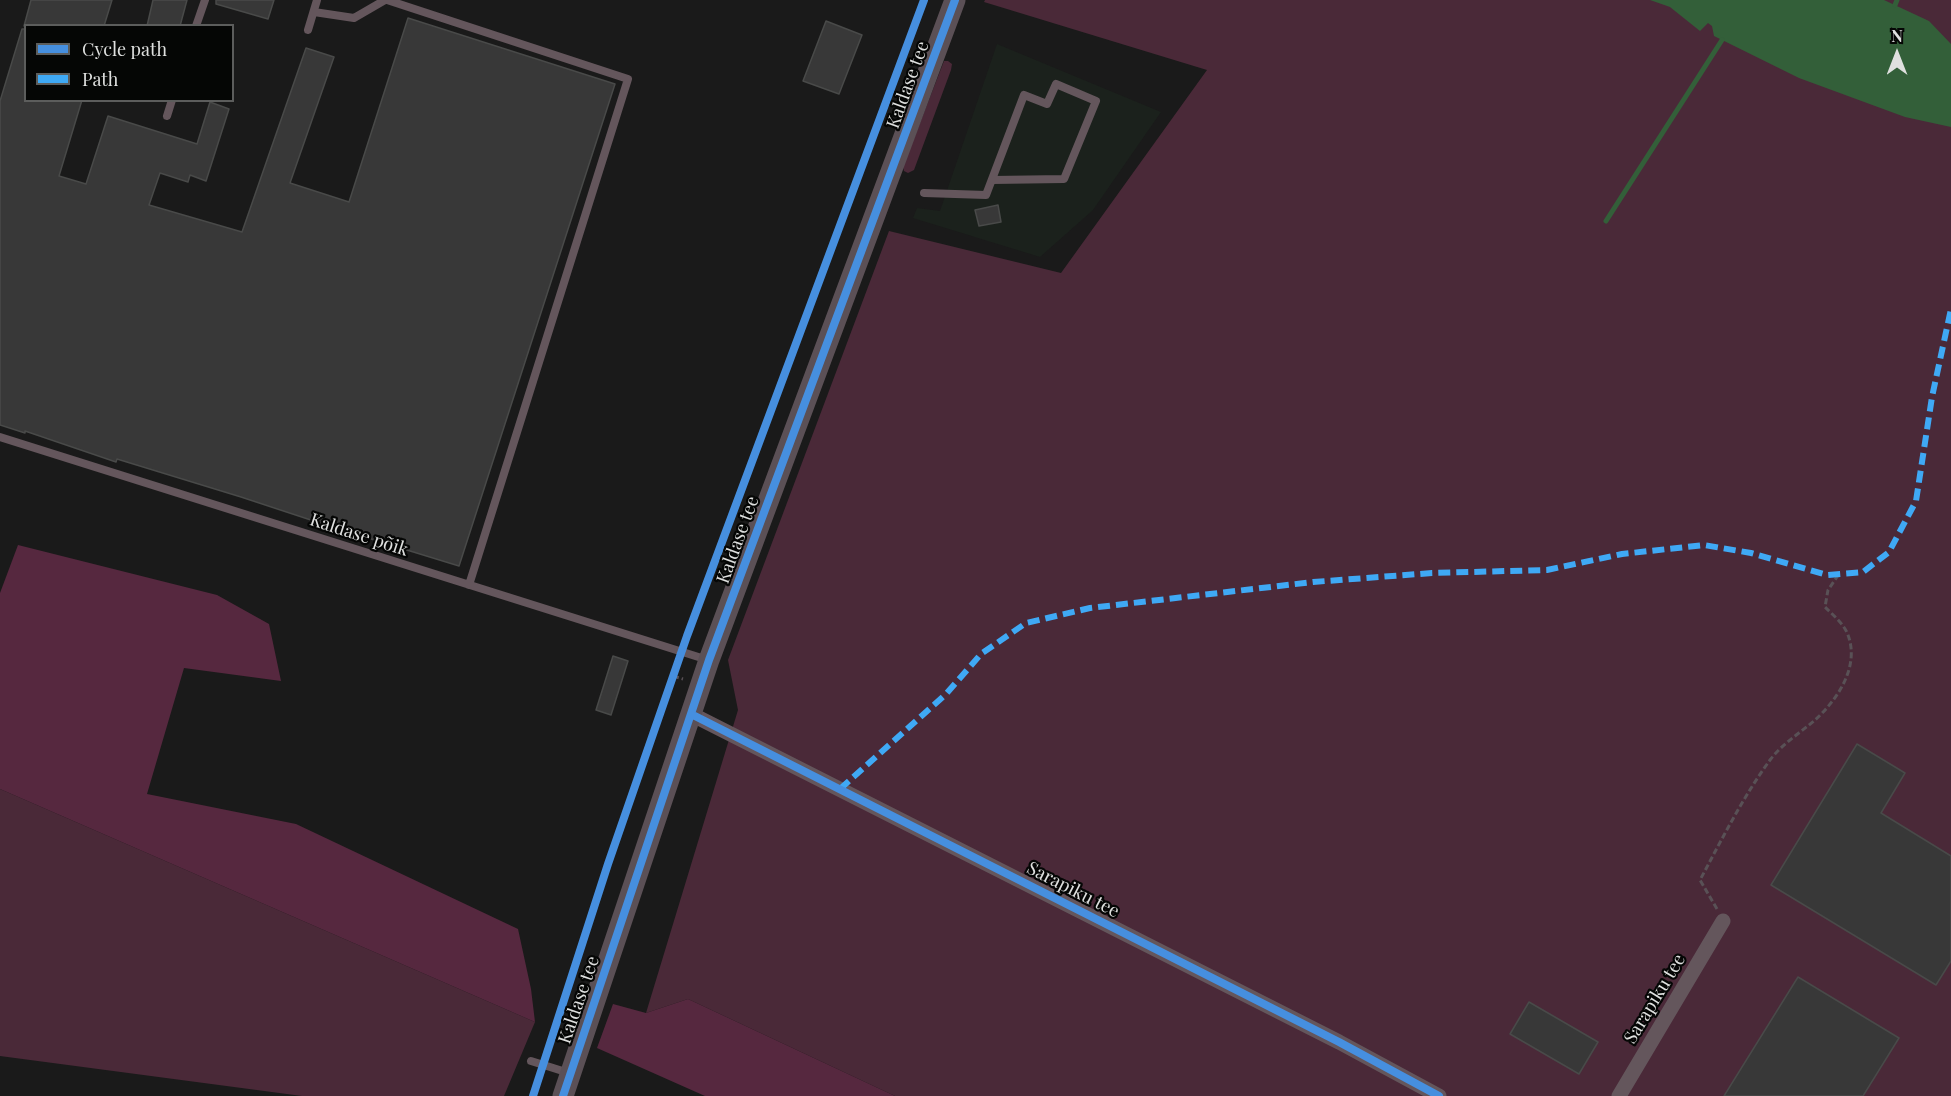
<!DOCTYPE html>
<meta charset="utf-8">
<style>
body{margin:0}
#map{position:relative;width:1951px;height:1096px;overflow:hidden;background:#1a1a1a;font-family:"Playfair Display",serif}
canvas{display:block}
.legend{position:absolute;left:24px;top:24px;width:210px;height:78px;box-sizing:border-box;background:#050605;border:2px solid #5c5d5c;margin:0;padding:8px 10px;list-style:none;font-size:18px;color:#dfe0df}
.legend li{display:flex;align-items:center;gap:12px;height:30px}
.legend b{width:30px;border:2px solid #5c5d5c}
.north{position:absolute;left:1867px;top:24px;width:60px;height:60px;-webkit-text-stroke:4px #050605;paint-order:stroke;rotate:0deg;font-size:16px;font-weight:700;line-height:24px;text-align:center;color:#dfe0df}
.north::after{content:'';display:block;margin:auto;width:21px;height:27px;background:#dfe0df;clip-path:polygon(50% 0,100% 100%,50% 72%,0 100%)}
</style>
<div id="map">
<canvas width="1951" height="1096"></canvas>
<ul class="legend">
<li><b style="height:8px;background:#468fdf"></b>Cycle path</li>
<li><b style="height:8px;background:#3fa9f5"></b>Path</li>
</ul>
<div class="north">N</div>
</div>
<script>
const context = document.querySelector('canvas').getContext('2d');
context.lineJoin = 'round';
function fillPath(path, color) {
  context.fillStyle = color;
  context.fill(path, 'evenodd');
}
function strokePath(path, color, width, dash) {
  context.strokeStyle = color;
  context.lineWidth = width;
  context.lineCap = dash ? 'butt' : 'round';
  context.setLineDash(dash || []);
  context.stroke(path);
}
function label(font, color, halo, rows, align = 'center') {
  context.font = font + ' "Playfair Display",serif';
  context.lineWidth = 4.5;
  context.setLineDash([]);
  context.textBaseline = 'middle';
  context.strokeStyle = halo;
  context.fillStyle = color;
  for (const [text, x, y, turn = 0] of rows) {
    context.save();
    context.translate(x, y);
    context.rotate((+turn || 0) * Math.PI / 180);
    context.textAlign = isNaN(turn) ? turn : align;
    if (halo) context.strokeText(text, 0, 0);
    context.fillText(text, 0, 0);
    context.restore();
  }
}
const built = new Path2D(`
 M997,44L1161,112L1093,210L1040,257L913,218L917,208L940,211Z`);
const green = new Path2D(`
 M985,0H1951V1096H895L688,999L646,1013L738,710L728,660L889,231L1061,273L1207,70L984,2Z
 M944,61H948L952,64L951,70L914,170L908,173L904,171L903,167Z
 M0,789L535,1022L504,1096H302L0,1056Z`);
const forest = new Path2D(`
 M18,545L217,595L269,624L281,681L184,668L147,794L296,824L518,929L531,989L535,1022L0,789V593Z
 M688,999L895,1096H705L597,1048L613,1004L646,1013Z`);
const water = new Path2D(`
 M1650,0H1884L1929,21L1951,44V127L1905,117L1799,78L1714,36L1712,26L1708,23L1700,31L1670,7Z`);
const stream = new Path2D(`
 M1895,5L1897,0
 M1606,221L1722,40`);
const building = new Path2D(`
 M31,0H112L104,26H24Z
 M153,0H187L180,26H147Z
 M216,0H274L268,19L216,4Z
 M408,18L615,84L459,566L332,527L241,497L117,459L116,462L25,431V433L0,425V101L22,29H26V100H82L59,176L86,184L108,116L197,144L210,102L229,109L206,181L190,175L188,182L160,173L149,205L242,232L306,48L334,57L290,183L349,202Z
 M826,21L862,35L839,94L803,81Z
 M998,205L1001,222L979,226L975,210Z
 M613,656L628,661L611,715L596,710Z
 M1857,744L1905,773L1881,813L1951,856V961L1936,985L1771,885Z
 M1798,977L1899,1038L1863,1096H1724Z
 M1529,1002L1598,1042L1579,1074L1510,1034Z`);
const path = new Path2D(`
 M673,676L683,679
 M1717,909L1700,880C1722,839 1743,797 1770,760C1782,744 1800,733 1815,720C1837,700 1860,667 1848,635C1844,624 1833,615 1825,607L1828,590L1839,574`);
const lane = new Path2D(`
 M387,0L628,79L469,585
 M314,12L354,18L385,0
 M196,26L205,0
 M308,30L317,0
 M167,116L172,100
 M924,193L986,195L1024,95L1047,104L1056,84L1096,101L1064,179L992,180
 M0,437L708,660
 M531,1061L569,1073`);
const street = new Path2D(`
 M691,714L1339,1042L1439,1096
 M1619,1096L1723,921`);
const secondary = new Path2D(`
 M563,1096L709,660L955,0`);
const quiet = new Path2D(`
 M840,789L946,694L981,654L1026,623L1090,608L1313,582L1432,573L1547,570L1622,554L1704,545L1751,553L1827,575L1863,572L1889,552L1916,501L1932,397L1951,309`);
const cycleway = new Path2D(`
 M691,714L1339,1042L1439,1096
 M533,1096L608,864L687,636L924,0
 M563,1096L709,660L955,0`);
const streetNames = [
 ["Kaldase tee",908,85,-70],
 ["Kaldase põik",359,535,18],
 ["Kaldase tee",738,540,-70],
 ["Sarapiku tee",1073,890,27],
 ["Sarapiku tee",1655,999,-59],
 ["Kaldase tee",579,1000,-71]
];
fillPath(built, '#1b211c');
fillPath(green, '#4a2938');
fillPath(forest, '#56283f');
fillPath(water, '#335f39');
strokePath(stream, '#335f39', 5);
fillPath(building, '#383838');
strokePath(building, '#494a49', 1.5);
strokePath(path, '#595156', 3, [6, 3]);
strokePath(lane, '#64565c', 8);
strokePath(street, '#64565c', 15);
strokePath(secondary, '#5b5056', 21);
strokePath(quiet, '#3fa9f5', 6, [12, 6]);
strokePath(cycleway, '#468fdf', 8);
label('18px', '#dfe0df', '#050605', streetNames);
</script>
